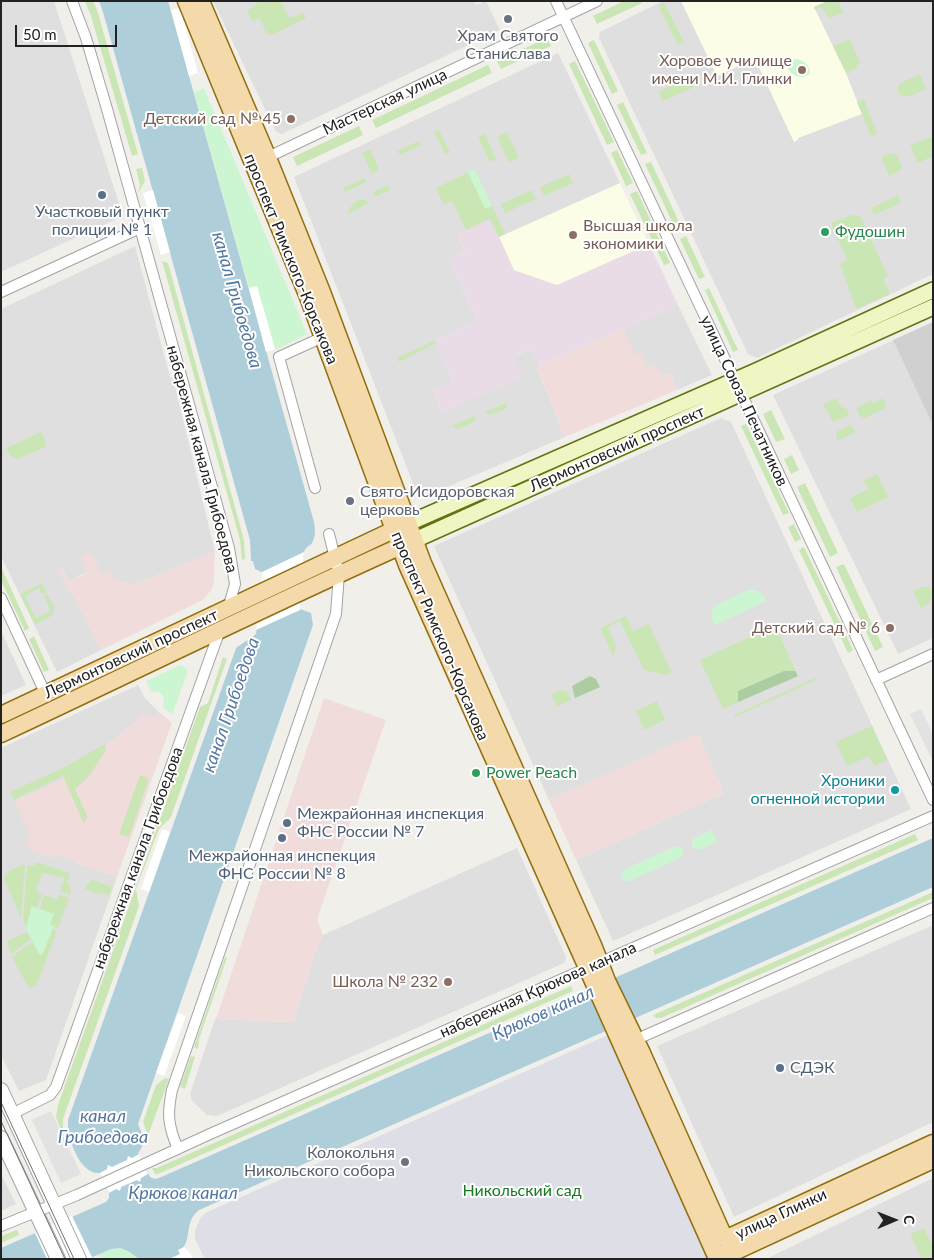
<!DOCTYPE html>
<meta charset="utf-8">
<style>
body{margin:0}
#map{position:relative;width:934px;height:1260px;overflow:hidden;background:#f1efea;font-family:Lato,sans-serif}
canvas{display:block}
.frame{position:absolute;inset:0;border:2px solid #222;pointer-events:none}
.north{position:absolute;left:869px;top:1195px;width:50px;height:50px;-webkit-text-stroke:4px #fff;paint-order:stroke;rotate:89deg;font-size:14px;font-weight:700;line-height:20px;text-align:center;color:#222}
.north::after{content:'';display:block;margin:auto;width:18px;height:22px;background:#222;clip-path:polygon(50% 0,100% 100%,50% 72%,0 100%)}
.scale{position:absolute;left:15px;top:25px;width:102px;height:22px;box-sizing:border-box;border:2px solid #222;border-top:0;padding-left:6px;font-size:15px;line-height:18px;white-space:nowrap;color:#222;-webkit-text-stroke:4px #fff;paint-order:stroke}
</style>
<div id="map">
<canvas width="934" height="1260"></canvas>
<div class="frame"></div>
<div class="north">С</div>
<div class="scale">50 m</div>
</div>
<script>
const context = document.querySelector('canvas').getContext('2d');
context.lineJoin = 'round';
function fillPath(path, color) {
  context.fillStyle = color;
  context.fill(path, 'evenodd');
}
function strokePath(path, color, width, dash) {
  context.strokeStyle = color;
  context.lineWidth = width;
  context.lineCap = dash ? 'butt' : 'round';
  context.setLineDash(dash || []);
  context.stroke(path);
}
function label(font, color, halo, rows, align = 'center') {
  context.font = font + ' Lato,sans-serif';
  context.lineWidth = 4;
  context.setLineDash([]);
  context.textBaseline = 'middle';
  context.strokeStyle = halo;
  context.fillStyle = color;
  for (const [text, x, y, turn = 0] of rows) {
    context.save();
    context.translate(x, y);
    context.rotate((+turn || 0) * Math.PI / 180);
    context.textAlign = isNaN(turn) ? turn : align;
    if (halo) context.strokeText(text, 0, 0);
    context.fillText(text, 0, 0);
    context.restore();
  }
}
const residential = new Path2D(`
 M1,1H54L123,216L1,272Z
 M213,1H474L476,5L486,1L500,30L282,134L276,132Z
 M663,1H933V274L757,358L748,354L599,38L600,32Z
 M558,53L649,244L557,285L457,234L465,252L449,259L477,321L435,340L453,382L433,391L442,412L521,377L513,357L532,349L539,366L537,368L565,437L419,499L294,177Z
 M135,246L170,377L173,378L215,552L133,585L87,572L69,581L62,567L69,591L71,590L101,650L57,672L1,556V309Z
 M678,305L712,375L677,390L671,373L662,376L648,368L635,356L623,329Z
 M933,322V638L898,654L773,395Z
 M721,418L731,422L911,809L613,941L576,860L724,793L698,734L549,800L434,546Z
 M1,631L26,685L1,696Z
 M138,685L145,698L159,712L155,719L142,714L138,720L116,738L63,776L64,779L26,797L52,858L55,853L74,860V862L117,877L46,1080L19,1091L1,1055V748Z
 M517,848L566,957L564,963L217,1116L207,1115L192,1101L190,1094L215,1019L294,1022L297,1009L316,950L323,935Z
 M933,925V1122L734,1217L657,1046Z
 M1,1174L16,1204L1,1211Z
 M933,1178V1259H766Z`);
const commercial = new Path2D(`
 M623,329L635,355L641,353L648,368L656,364L662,376L671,373L677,390L565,437L537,367Z
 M91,552L102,575L110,572L114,579L133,585L215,552L214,581L212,589L203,600L101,650L71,590L68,591L57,569L62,567L69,581L87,573L80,557Z
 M324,698L386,720L317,919L323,935L316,950L297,1009L294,1022L216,1019Z
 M159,712L172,723L117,877L74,862V860L55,853L52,859L29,849L25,840L31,837L14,800L25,795L26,796L64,779L63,776L116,738L138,720L142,714L155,719Z
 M698,733L724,793L576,860L549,800Z`);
const industrial = new Path2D(`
 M490,219L514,270L557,285L649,244L678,305L539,366L531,349L513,357L522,377L442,412L433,391L453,382L435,340L477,321L449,259L465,251L457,234Z`);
const education = new Path2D(`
 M681,1H828L814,7L846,73L862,114L798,138V140L794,142L755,59L717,76Z
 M620,183L649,244L557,285L514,270L499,237Z`);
const religious = new Path2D(`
 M933,322V425L893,340Z`);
const grass = new Path2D(`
 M85,1H93L98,13L138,154L132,156L91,16Z
 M256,1H281L289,17H293L303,13L306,18L272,35L266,33L260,18L252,21L247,10L257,5Z
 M624,1H641L642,3L597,24L593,16Z
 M828,1H838L843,13L828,18L822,7L815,10L814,7Z
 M664,2L684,42L678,45L658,5Z
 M547,38L551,46L501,69L497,61Z
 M850,39L860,63L857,64L858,68L846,73L833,46Z
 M594,40L618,91L612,94L588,43Z
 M575,61L614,142L607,145L569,64Z
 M488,65L492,73L376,128L372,120Z
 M920,74L926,89L908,97L900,95L897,90L899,84Z
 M684,80L687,85L692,83L694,87L663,101L658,92Z
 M864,99L877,134L871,136L857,102Z
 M623,102L647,153L641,155L617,105Z
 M359,126L363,135L297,166L293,157Z
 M439,130L450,152L445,154L434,132Z
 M507,132L519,158L509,162L497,137Z
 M485,134L496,159L490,162L478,137Z
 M933,136V156L918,163L910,145Z
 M419,141L421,145L400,155L397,151Z
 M370,149L378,167L377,171L372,174L362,153Z
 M617,150L633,183L626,186L611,153Z
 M891,153L897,155L902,168L899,171L889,176L881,157Z
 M651,162L681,226L675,228L645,164Z
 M142,168L145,181L138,193L140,185L136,169Z
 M475,169L505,234L499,237L490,219L466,230L452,201L444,205L436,188Z
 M569,174L573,183L544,196L540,187Z
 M364,178L366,182L345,192L343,188Z
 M388,185L390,190L375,197L373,192Z
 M532,190L536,199L505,213L501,204Z
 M637,191L670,263L664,265L630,194Z
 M898,195L901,203L874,215L871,208Z
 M361,199L365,200L369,203L348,214C348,207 355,201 361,199Z
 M851,215L860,216L888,276L883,279L890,294L856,309L840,264L847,260L831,223Z
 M686,236L705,277L699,279L680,239Z
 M162,261L168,263L244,540L245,559L242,560L240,540Z
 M709,288L738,350L733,352L705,290Z
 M435,340L436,343L399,362L397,358Z
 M836,398L841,407L847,409L849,415L833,422L823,404Z
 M883,398L886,406L884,409L865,418L859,416L857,409L859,406L870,401L874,403Z
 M506,403L507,407L504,410L490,415L485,412Z
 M771,410L785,439L776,442L763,414Z
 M475,416V420L472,423L457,429L452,426Z
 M746,424L789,513L783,515L741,426Z
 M850,425L856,432L837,441L836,432Z
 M41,432L46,442L45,447L18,459L10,456L6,448Z
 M792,455L799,470L791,474L784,459Z
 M877,474L888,497L857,512L850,498L868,489L864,480Z
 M805,483L838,553L830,557L797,487Z
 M794,524L801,539L795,542L788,527Z
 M804,547L853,650L848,653L799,550Z
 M844,564L883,647L875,651L836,567Z
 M2,569L29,628L25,631L1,580Z
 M42,583L46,592L42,594L39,588L25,596L36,618L51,611L44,596L47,594L54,607V612L51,616L35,625L20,594Z
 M921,587H930C934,598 931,603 921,608L913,591Z
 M626,616L633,631L649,624L672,673L666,675L644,670L620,621L608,627L616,647L613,656L600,628Z
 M775,625L798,676L723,709L700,660Z
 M34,636L49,670L44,672L29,639Z
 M223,657L227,659L171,817L159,829L136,889L139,906L63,1119V1135L56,1117L58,1105L200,707L208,703Z
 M815,678L816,680L735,717L734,715Z
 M561,690C568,690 569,694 571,700L557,707L551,694Z
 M657,701L665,720L644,730L636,711Z
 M872,726L887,760L874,766L869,756L847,766L836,742Z
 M105,744L106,750L89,776L75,789L88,818H86L84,824L63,776L14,800L10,792L63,768Z
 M140,775L149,779L129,837L119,834Z
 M915,834L918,840L655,955L653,950Z
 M36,863H40L70,873L67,884L70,886L71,891L70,895L60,892L65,878L42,873L36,892L42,894L37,908L32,906L26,928L23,922L27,865L34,866Z
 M23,865H25L21,918L4,878L8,871Z
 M93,880L112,887L109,896L101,892L100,895L85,889L90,881Z
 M933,892V898L661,1018H656L653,1015Z
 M44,895L57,899L59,895L69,898L58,928L50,925L40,909Z
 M52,929L57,931L37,984L32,988L28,987L12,957L32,942L39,954L42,955Z
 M27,932L31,939L11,954L7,941Z
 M225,957L227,958L199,1039L198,1049L194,1047Z
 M571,986L573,991L158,1174H155L152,1168H157Z
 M191,1056L195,1057L185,1089L180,1087Z
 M165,1078L169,1079L148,1135L143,1122L156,1085Z
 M924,1228L933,1246V1259H922L910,1234Z
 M17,1230L19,1235L1,1243V1236Z`);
const forest = new Path2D(`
 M784,671H795L798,676L738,702V691Z
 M590,676L596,679L600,687L575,698L572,686Z`);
const park = new Path2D(`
 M797,59C804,61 810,65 810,73C803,81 793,76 788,69V62L790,60Z
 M204,88L307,334L280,348L275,349L257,286L249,288L194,92Z
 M475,169L492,206L485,209L468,172Z
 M748,590C758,589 762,592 766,601L715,625L712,617V609L718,604Z
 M182,665L187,670V674L172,715L163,707L164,697L159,692H151L146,681L178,666Z
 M712,830L717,842L701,849H696L692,846V841L696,837Z
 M679,846L683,850V855L680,858L630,881H625L622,877V872L625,869L674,847Z
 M32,906L54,914L50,924L54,926L42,955L39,954L26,928Z
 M120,1248L128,1251L139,1259H100L98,1254L111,1249Z`);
const parking = new Path2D(`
 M921,709L933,734V762L910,714Z
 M51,1111L81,1174L61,1183L32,1120Z`);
const plaza = new Path2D(`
 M633,1024L741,1259H205L195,1239V1231L201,1217L207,1212Z`);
const water = new Path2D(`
 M99,1H168L314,522C315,529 316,536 312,543C309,547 306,546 304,552L300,609L311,613L313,625L138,1124C142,1134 147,1143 138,1153L150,1177L155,1179L159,1178L933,838V887L199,1210C184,1222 192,1238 182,1249L183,1259H139L128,1251L120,1248L111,1249L88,1259H1V1248L106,1202L109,1198V1193L100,1173C79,1175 67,1137 68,1120L234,654L236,648L256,634L262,572L255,569L253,561H251L250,540L103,12Z`);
const pier = new Path2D(`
 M180,8L198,73L189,76L171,10Z
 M153,190L170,252L161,255L143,193Z
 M257,286L275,349L266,352L249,288Z
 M304,552L300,610L256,630L262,572Z
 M162,829L170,832L149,892L141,889Z
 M178,1013L186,1016L164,1076L156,1073Z
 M139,1154L148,1174L141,1178L140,1182L137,1180L121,1187L120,1191L116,1189L109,1193L100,1173L107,1169L108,1165L112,1167L127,1160L128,1156L132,1158Z
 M72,1216L92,1257L88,1259H47L35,1233Z
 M184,1247L191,1254L192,1259H169L180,1254L178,1250Z`);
const minor = new Path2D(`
 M72,1L86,38L107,109L229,548L235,584L228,609
 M556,1L933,800
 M264,159L597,1
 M1,292L140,228
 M315,488L279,357L323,337
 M1,598L47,697
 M876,680L933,654
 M635,1040L933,908
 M12,1114L50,1095L56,1087L221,627
 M178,1149C168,1126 167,1114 172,1090L336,614L339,574L329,534
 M1,1226L77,1195L210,1134L933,816`);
const tertiary = new Path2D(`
 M1,1090L79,1259
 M1,1138L58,1259`);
const secondary = new Path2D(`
 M409,523L756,371L933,290
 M415,540L933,307`);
const primary = new Path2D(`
 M186,1L308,297L407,565L715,1254L732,1253L933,1160
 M201,1L268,158L322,292L423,563L593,945L607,981L642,1053L725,1239L933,1143
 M1,715L404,525
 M1,734C138,670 273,603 410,542`);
const tram = new Path2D(`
 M1,1102L74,1259
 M1,1121L65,1259`);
const markers = [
 [508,19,5,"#6b7280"],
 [802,70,5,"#8d6e63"],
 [291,119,5,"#8d6e63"],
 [102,195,5,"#5c6f8a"],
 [825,232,5,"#2e9e5b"],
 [573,235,5,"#8d6e63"],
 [350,501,5,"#6b7280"],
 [890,628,5,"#8d6e63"],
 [476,773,5,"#2e9e5b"],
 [895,790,5,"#0f9aa8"],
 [287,823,5,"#5c6f8a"],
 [282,838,5,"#5c6f8a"],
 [448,982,5,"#8d6e63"],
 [780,1068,5,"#5c6f8a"],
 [405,1162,5,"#6b7280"]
];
const worshipNames = [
 ["Храм Святого",508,36],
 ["Станислава",508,54],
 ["Свято-Исидоровская",360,492,"left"],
 ["церковь",360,510,"left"],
 ["Колокольня",395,1153,"right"],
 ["Никольского собора",395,1171,"right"]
];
const educationNames = [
 ["Хоровое училище",792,61],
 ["имени М.И. Глинки",792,79],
 ["Детский сад № 45",281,119],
 ["Высшая школа",583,226,"left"],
 ["экономики",583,244,"left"],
 ["Детский сад № 6",880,628],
 ["Школа № 232",438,982]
];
const streetNames = [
 ["Мастерская улица",385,102,-25],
 ["проспект Римского-Корсакова",291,259,68],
 ["улица Союза Печатников",744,401,65],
 ["Лермонтовский проспект",617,449,-24],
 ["набережная канала Грибоедова",202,459,75],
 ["проспект Римского-Корсакова",440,636,67],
 ["Лермонтовский проспект",131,654,-25],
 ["набережная канала Грибоедова",138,858,-70],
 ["набережная Крюкова канала",538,990,-24],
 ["улица Глинки",781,1214,-25]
];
const serviceNames = [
 ["Участковый пункт",102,212],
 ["полиции № 1",102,230],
 ["Межрайонная инспекция",297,814,"left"],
 ["ФНС России № 7",297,832,"left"],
 ["Межрайонная инспекция",282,856],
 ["ФНС России № 8",282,874],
 ["СДЭК",790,1068,"left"]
];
const leisureNames = [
 ["Фудошин",835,232],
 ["Power Peach",486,773]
];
const cultureNames = [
 ["Хроники",885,781],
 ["огненной истории",885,799]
];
const parkNames = [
 ["Никольский сад",522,1191]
];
const waterNames = [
 ["канал Грибоедова",237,300,74],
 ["канал Грибоедова",231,705,-71],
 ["Крюков канал",543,1013,-24],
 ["канал",103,1116],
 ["Грибоедова",103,1137],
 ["Крюков канал",183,1193]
];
fillPath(residential, '#e0dfdf');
fillPath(commercial, '#f0dddb');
fillPath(industrial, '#e9dce6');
fillPath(education, '#fcfde7');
fillPath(religious, '#d0d0d0');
fillPath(grass, '#cae6b5');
fillPath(forest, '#accca2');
fillPath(park, '#ccf6d2');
fillPath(parking, '#e2e2e2');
fillPath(plaza, '#dedee7');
fillPath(water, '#aeceda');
fillPath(pier, '#fff');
strokePath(minor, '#a3a3a3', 12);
strokePath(tertiary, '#a3a3a3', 16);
strokePath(secondary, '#627210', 18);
strokePath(primary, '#926d0e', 19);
strokePath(minor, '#fff', 10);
strokePath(tertiary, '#fff', 14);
strokePath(secondary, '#f0f5c4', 15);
strokePath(primary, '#f4d9ab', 16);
strokePath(tram, '#707070', 1);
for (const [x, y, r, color] of markers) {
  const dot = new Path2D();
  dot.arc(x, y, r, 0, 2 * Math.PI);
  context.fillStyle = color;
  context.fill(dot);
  strokePath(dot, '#fff', 2);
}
label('16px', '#5b616d', '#fff', worshipNames);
label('16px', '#785e54', '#fff', educationNames, 'right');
label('16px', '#222', '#fff', streetNames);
label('16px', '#4e5e75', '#fff', serviceNames);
label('16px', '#27864d', '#fff', leisureNames, 'left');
label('16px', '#0d838f', '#fff', cultureNames, 'right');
label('16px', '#177924', '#fff', parkNames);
label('italic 18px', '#5376a2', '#fff', waterNames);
</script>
